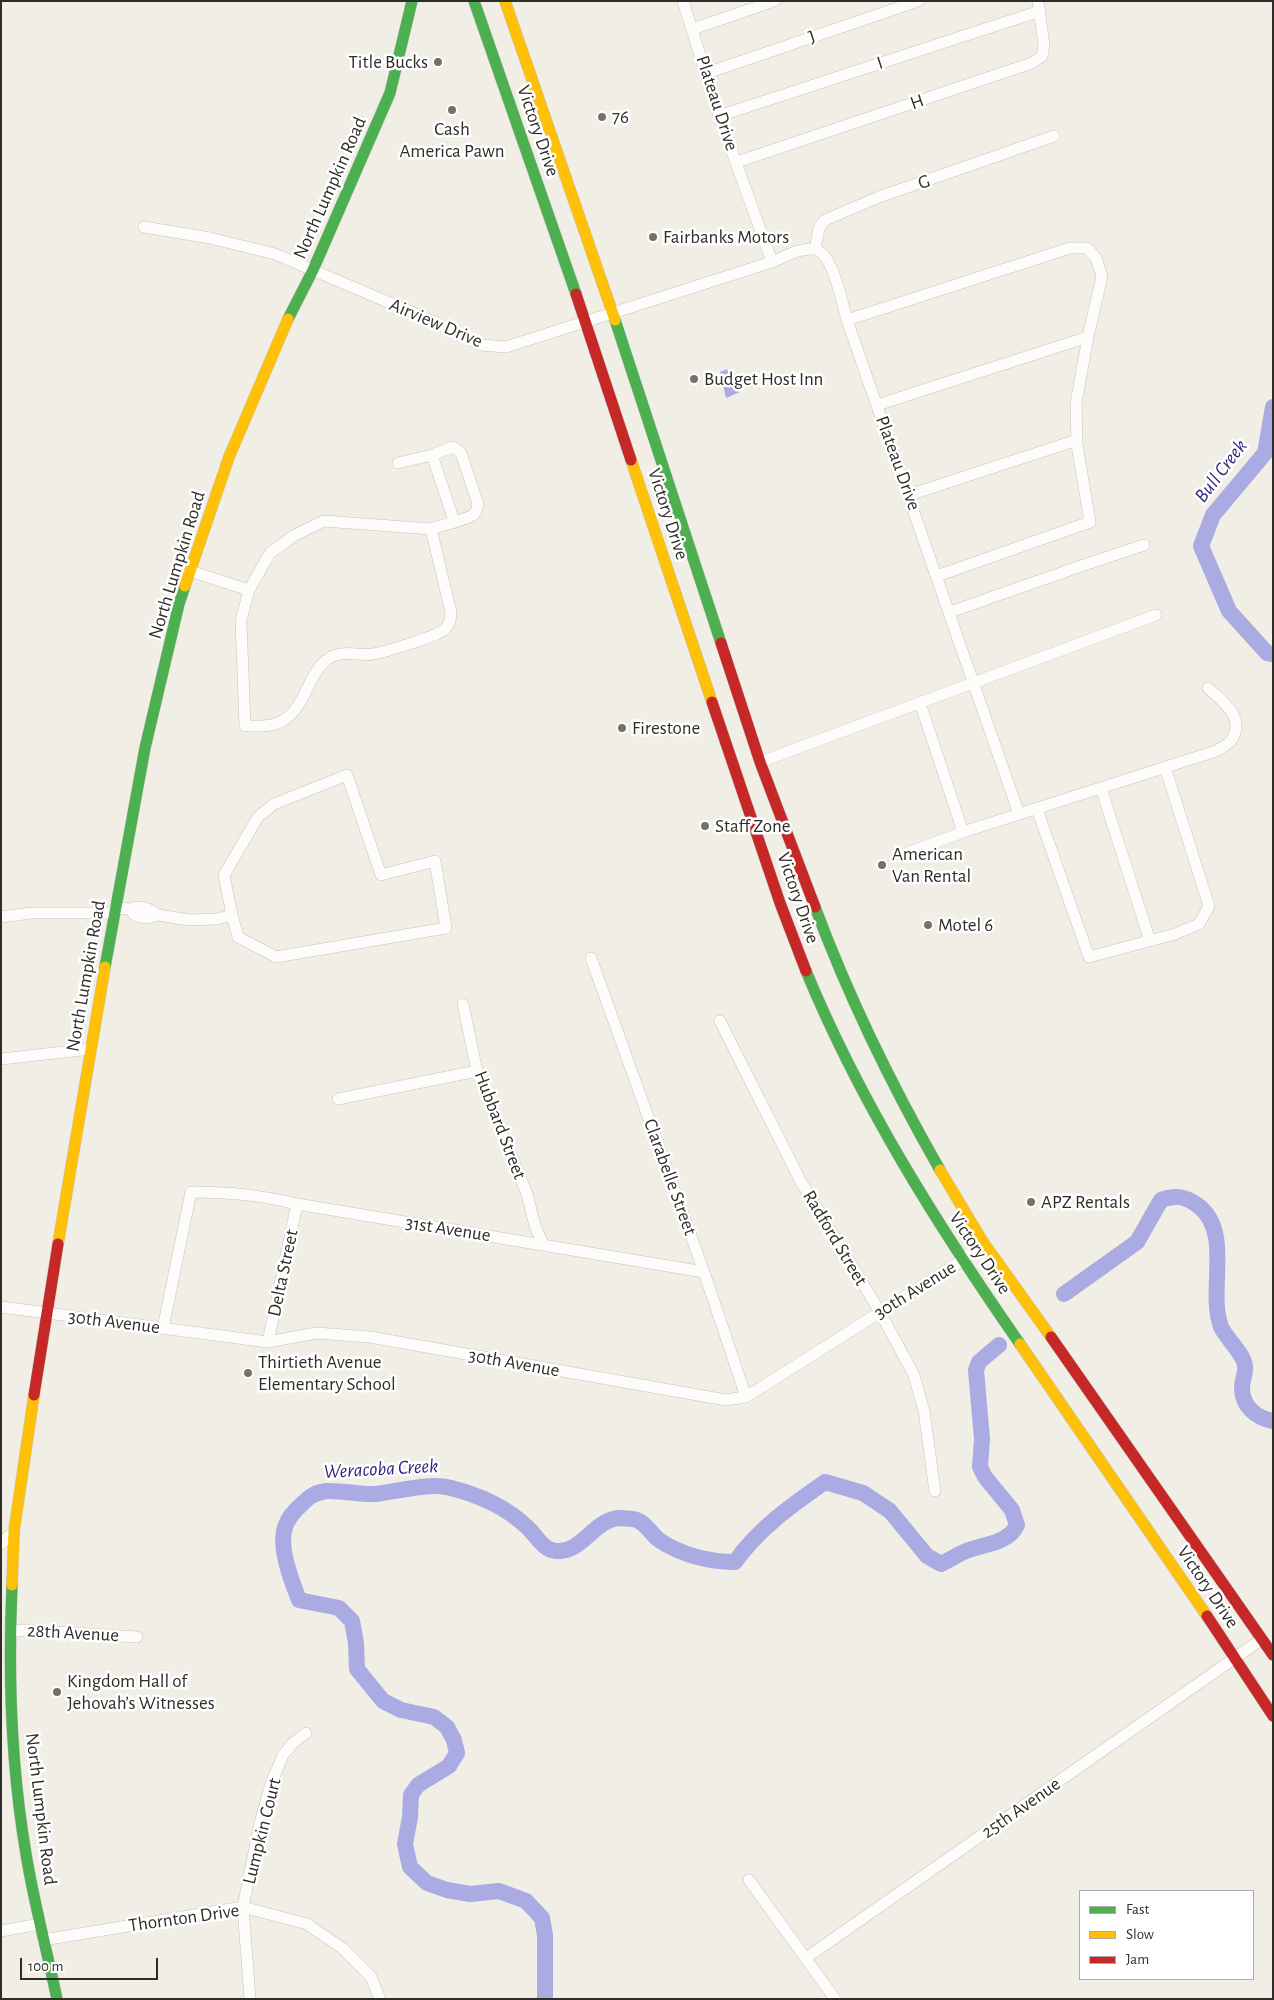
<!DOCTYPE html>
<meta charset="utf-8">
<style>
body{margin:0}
#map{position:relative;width:1274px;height:2000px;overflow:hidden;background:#f1eee6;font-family:"Alegreya Sans",sans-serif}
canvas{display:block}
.frame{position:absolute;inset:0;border:2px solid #2f2d27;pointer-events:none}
.legend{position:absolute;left:1079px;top:1890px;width:175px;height:90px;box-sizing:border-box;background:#fff;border:1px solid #acaba9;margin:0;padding:6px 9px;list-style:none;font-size:15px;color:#2f2d27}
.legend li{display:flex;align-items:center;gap:10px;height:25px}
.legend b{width:25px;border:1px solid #acaba9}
.scale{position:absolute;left:20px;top:1958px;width:138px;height:22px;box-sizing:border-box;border:2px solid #2f2d27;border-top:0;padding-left:6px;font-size:15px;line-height:18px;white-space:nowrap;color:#2f2d27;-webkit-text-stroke:4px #fff;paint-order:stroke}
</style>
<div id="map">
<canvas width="1274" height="2000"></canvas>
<div class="frame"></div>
<ul class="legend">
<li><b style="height:6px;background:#4caf50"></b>Fast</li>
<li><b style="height:6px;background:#ffc107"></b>Slow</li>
<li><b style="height:6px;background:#c62828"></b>Jam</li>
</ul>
<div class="scale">100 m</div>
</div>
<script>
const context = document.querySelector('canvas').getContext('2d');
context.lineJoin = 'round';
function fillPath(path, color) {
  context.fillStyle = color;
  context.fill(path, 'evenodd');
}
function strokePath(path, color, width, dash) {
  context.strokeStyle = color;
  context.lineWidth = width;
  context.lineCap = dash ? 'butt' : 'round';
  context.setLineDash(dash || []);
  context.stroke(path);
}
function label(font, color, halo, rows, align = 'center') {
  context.font = font + ' "Alegreya Sans",sans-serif';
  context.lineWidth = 5;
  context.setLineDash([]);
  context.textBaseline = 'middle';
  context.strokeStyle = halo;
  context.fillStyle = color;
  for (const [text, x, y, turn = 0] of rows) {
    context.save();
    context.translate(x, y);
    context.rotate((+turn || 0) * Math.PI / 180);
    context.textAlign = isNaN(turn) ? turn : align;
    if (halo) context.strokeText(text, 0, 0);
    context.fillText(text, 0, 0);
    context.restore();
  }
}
const water = new Path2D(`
 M727,369L730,378L740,392L726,398L720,372Z`);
const river = new Path2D(`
 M1273,407L1265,453L1213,515L1201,546L1229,611L1267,653L1273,654
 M1064,1294L1137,1242L1161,1200C1174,1195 1184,1196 1196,1204C1234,1230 1207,1289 1221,1327C1226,1338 1244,1354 1245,1366C1246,1373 1242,1381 1242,1388C1242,1406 1256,1418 1273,1421
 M545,1999V1935L542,1918L526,1901L499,1891L470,1894L447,1890L427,1883L410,1867L405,1844L410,1817L411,1795L418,1785L449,1766L457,1753L454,1740L447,1727L434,1717L401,1710L383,1701L357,1669L356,1643L352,1621L339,1608L299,1600C292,1582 278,1547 285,1527C288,1519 295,1510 301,1505C309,1497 314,1493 326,1491C343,1490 359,1495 375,1494C398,1492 429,1482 451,1488C479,1495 506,1507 527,1527C536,1535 543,1550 556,1551C582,1553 593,1521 618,1518C623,1518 629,1519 633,1519C644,1520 651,1534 659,1540C681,1555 709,1562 735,1562C758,1529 792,1505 825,1482L863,1493L890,1511L927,1556L941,1564C949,1560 957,1555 966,1551C984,1544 1008,1544 1017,1525L1012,1510L985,1477L980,1467L982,1439L976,1370L979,1362L999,1345`);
const street = new Path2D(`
 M683,1L719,116L772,262
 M693,29L774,1
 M707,73L918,1
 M719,116L1040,11
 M737,162L1032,63L1042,56L1044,45L1038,1
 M144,227L210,238L275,254L437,323L481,345L506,347L772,262C785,257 799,248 813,249C833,250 842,304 847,320L1019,814
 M815,249L819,228L825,220L879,197L1054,136
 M847,320L1070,248H1087L1096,258L1102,276L1088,337L1076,403L1077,445L1090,522L937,576
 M877,405L1088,337
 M398,463L432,455
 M909,495L1077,440
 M431,529C442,525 463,521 473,515C477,512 477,508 478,504L461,453L453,447L432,455L454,521
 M190,571L249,590L241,621L245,726C255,726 266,727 275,724C309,714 306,664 336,655C349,651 361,656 373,654C385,652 438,636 445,629C450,624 451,619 451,612L431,529L324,521L295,535L270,553L249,590
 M950,612L1081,566L1144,545
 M920,703L963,832L1216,751C1221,748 1230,744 1232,739C1246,717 1222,701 1208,688
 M760,762L1156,615
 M1101,788L1150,941
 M1037,809L1089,957L1175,934L1199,924L1209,906L1165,767
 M910,852L963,832
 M115,908L129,909L136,916L148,918L158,915L189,920L217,919L232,915L238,937L276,957L446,928L435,861L381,875L347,775L274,804L258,817L224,875L232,915
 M129,909C140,904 149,908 158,915
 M1,917L31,913H114
 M591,958L704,1272L746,1397
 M463,1004L477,1071L527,1194L535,1226L543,1244
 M720,1021L800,1180L880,1312L914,1375L924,1411L935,1491
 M1,1059L91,1049
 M338,1099L477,1071
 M1,1307L268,1342L316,1333L370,1337L726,1400L746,1397L961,1261L983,1242
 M163,1328L191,1192C230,1192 259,1195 297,1204L704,1272
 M268,1342L297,1204
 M1,1544L14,1531
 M10,1632L23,1630L137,1637
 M749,1880L835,1999
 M1,1931L40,1924
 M43,1940L243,1907L307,1924L342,1948L371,1977L380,1999
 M806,1958L1262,1639
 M250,1999L243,1907L260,1823L271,1784L283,1755L293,1743L306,1733`);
const fast = new Path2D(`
 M474,1L576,294
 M288,319L313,270L390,93L412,1
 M615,320L721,643
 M815,907C849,998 892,1086 940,1170
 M105,967L145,748L179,604L185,586
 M806,971C861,1104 938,1226 1020,1344
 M12,1585C8,1675 11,1766 26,1854C34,1903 47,1951 57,1999`);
const slow = new Path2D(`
 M505,1L615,320
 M631,460L712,702
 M185,586L229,457L288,319
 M940,1170L983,1242L1051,1337
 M58,1244L105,967
 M1020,1344L1207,1616
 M12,1585L14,1531L34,1395`);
const jam = new Path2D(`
 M576,294L631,460
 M721,643L760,762L815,907
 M712,702L780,903L806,971
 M1051,1337L1273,1655
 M34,1395L58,1244
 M1207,1616L1273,1716`);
const markers = [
 [438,62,5,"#73716a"],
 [452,110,5,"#73716a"],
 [602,117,5,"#73716a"],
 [653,237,5,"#73716a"],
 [694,379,5,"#73716a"],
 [622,728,5,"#73716a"],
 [705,826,5,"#73716a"],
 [882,865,5,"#73716a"],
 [928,925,5,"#73716a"],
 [1031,1202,5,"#73716a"],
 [248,1373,5,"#73716a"],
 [57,1692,5,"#73716a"]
];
const streetNames = [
 ["J",812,37,-19],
 ["I",880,63,-18],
 ["H",917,102,-19],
 ["Plateau Drive",717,103,72],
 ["Victory Drive",538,131,71],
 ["G",924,182,-19],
 ["North Lumpkin Road",330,188,-66],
 ["Airview Drive",436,323,23],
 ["Plateau Drive",898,463,70],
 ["Victory Drive",668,514,72],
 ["North Lumpkin Road",177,565,-73],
 ["Victory Drive",798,898,71],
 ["North Lumpkin Road",86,976,-80],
 ["Hubbard Street",500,1125,69],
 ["Clarabelle Street",670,1177,70],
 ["31st Avenue",448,1229,9],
 ["Radford Street",835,1238,59],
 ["Victory Drive",980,1253,56],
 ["Delta Street",283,1273,-78],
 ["30th Avenue",915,1290,-32],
 ["30th Avenue",114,1322,7],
 ["30th Avenue",514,1363,10],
 ["Victory Drive",1208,1587,56],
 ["28th Avenue",73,1633,3],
 ["25th Avenue",1021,1808,-35],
 ["North Lumpkin Road",41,1809,83],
 ["Lumpkin Court",262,1831,-76],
 ["Thornton Drive",184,1918,-8]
];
const poiNames = [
 ["Title Bucks",428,62,"right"],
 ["76",612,117],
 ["Cash",452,129,"center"],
 ["America Pawn",452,151,"center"],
 ["Fairbanks Motors",663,237],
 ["Budget Host Inn",704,379],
 ["Firestone",632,728],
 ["Staff Zone",715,826],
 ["American",892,854],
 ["Van Rental",892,876],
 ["Motel 6",938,925],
 ["APZ Rentals",1041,1202],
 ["Thirtieth Avenue",258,1362],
 ["Elementary School",258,1384],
 ["Kingdom Hall of",67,1681],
 ["Jehovah’s Witnesses",67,1703]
];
const waterNames = [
 ["Bull Creek",1221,471,-53],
 ["Weracoba Creek",381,1469,-3]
];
fillPath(water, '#a9abe2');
strokePath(river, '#a9abe2', 16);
strokePath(street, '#c5c3bc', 12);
strokePath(fast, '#c5c3bc', 12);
strokePath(slow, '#c5c3bc', 12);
strokePath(jam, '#c5c3bc', 12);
strokePath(street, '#fdfcfb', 11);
strokePath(fast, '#4caf50', 11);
strokePath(slow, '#ffc107', 11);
strokePath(jam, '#c62828', 11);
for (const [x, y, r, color] of markers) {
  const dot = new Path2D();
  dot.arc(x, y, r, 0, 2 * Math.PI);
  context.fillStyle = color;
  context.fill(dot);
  strokePath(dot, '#fff', 2);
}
label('19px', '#2f2d27', '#fff', streetNames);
label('19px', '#2f2d27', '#fff', poiNames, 'left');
label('italic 20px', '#302383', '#fff', waterNames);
</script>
